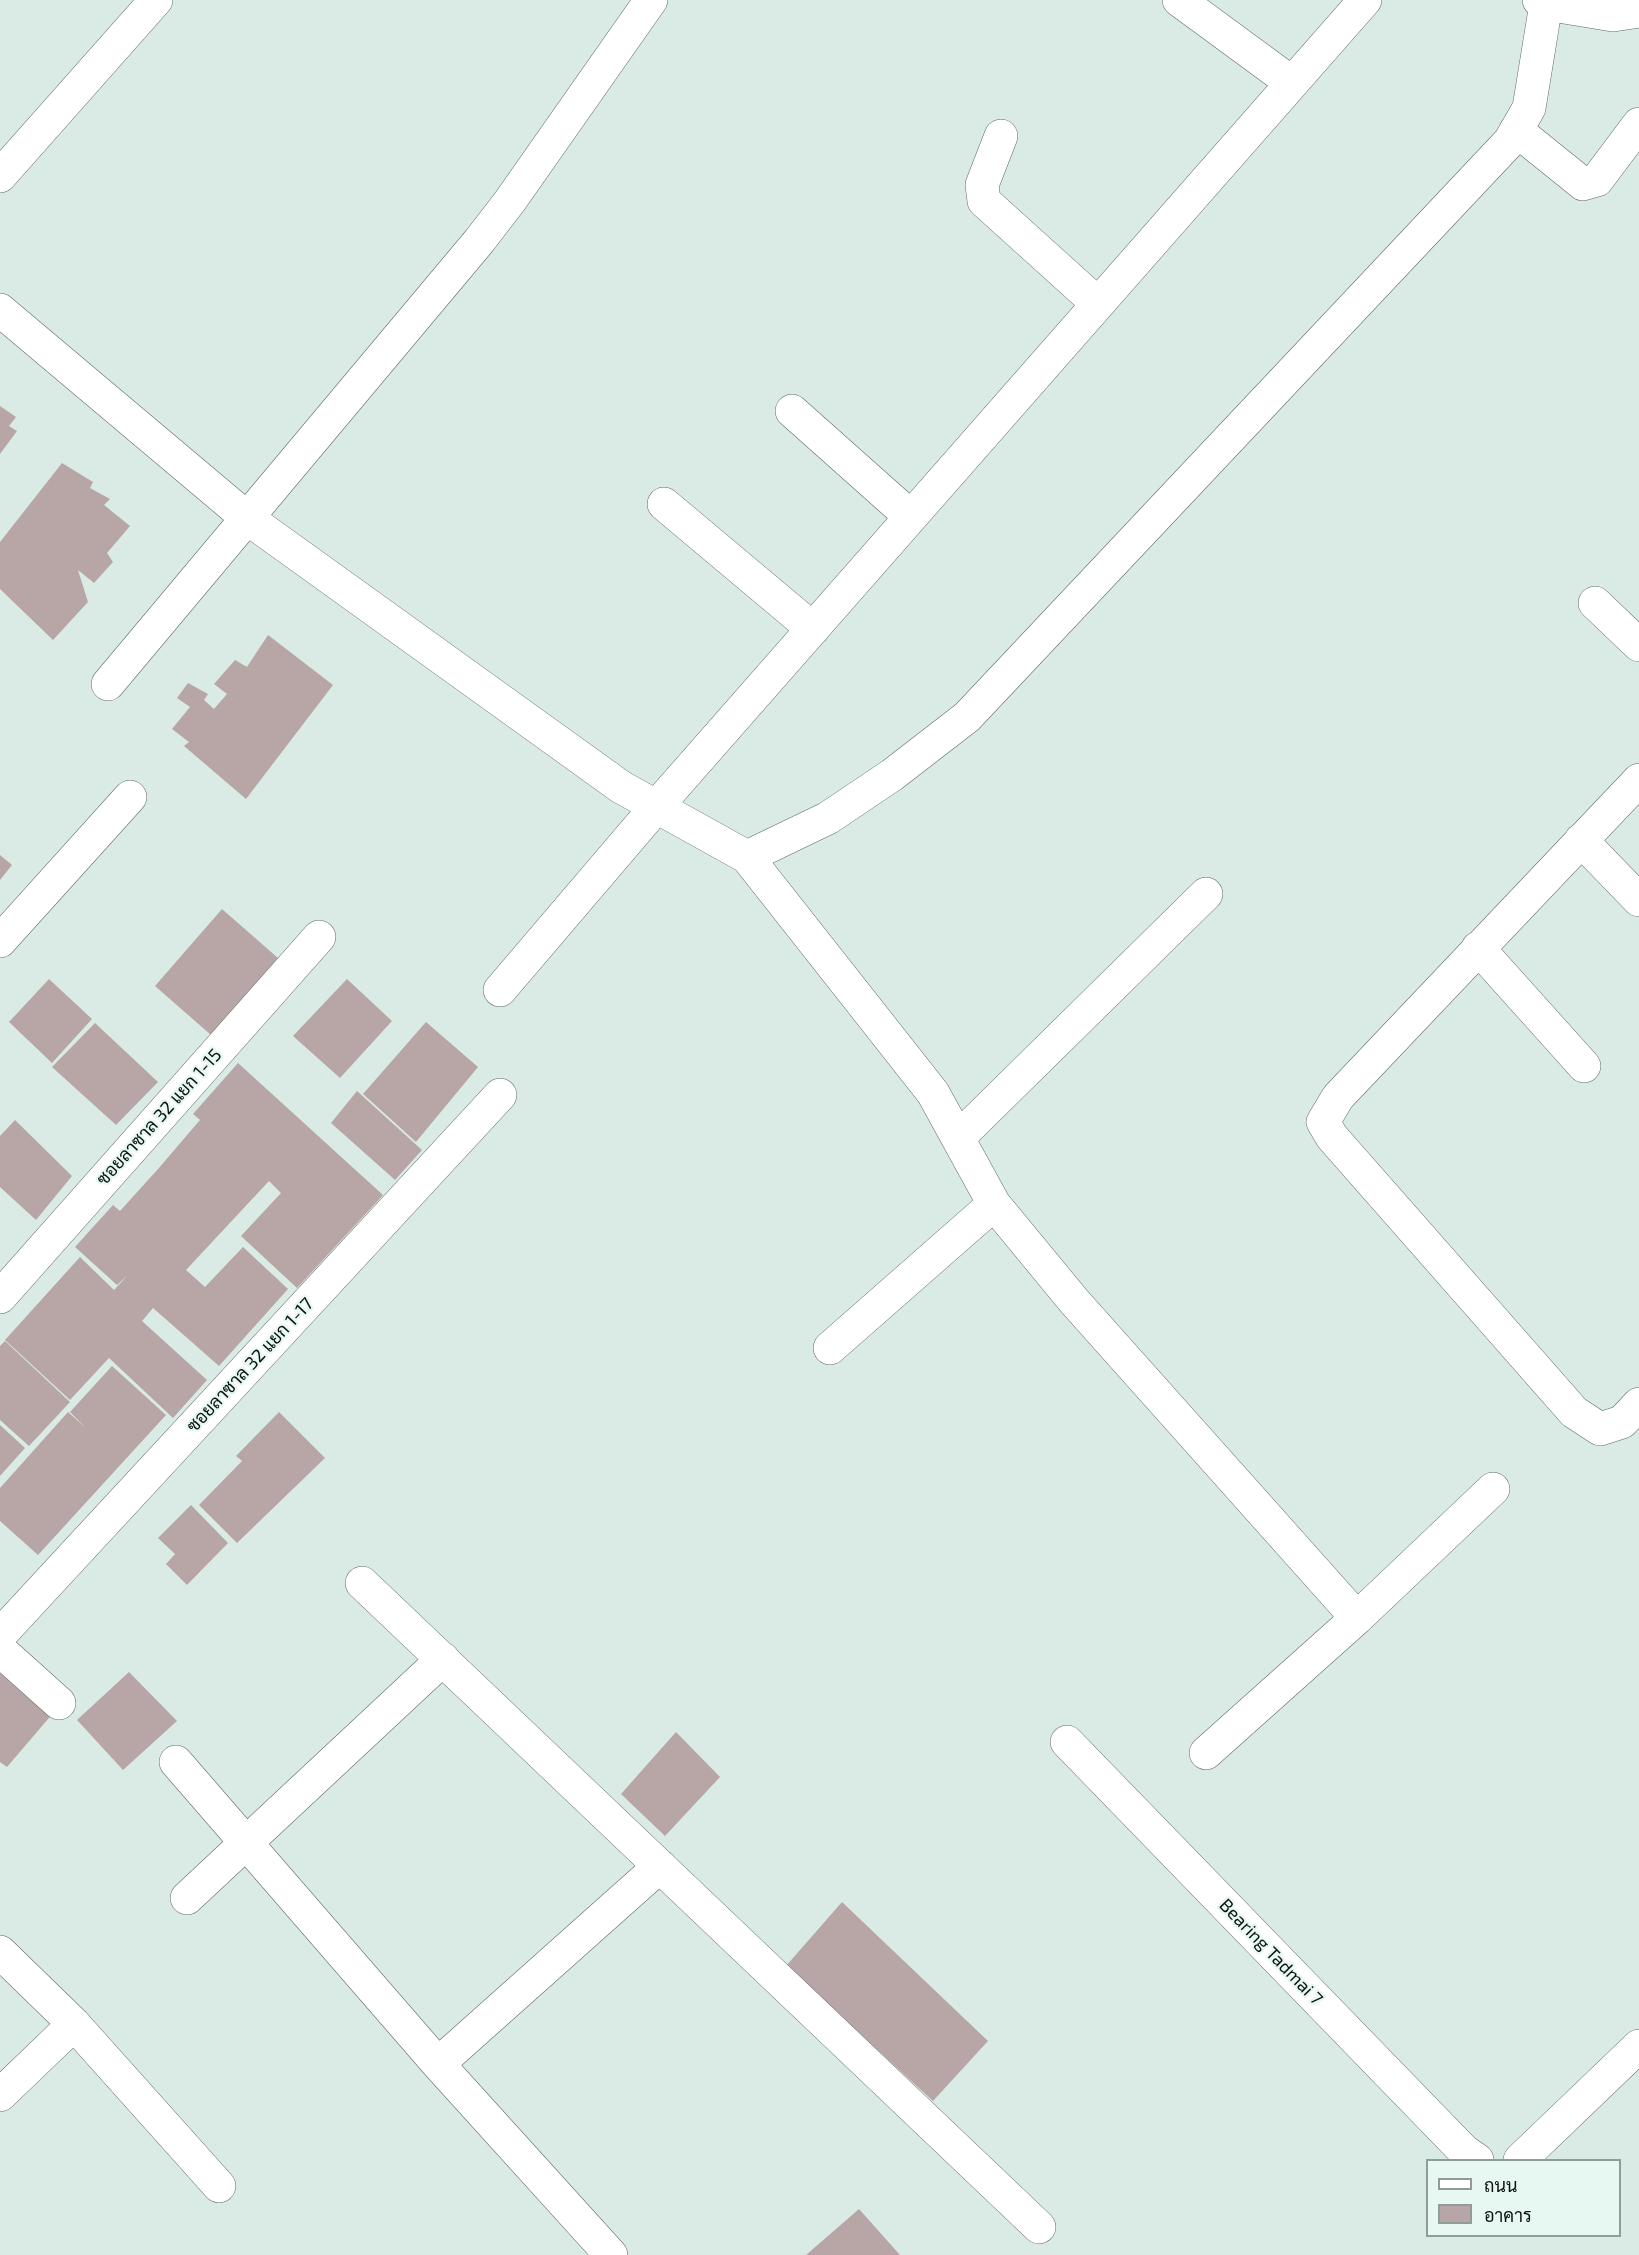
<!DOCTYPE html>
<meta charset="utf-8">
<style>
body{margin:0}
#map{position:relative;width:1639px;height:2255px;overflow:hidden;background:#daebe5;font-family:"Exo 2",Sarabun,sans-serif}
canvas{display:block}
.legend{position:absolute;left:1426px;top:2159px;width:195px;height:78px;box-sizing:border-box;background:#e7f8f2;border:2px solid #8f9c98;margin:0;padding:8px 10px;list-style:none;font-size:18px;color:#0c1210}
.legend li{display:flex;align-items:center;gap:12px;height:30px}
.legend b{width:30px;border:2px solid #8f9c98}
</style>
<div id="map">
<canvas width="1639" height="2255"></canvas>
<ul class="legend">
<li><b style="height:8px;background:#fff"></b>ถนน</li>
<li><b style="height:16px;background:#b7a6a5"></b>อาคาร</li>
</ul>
</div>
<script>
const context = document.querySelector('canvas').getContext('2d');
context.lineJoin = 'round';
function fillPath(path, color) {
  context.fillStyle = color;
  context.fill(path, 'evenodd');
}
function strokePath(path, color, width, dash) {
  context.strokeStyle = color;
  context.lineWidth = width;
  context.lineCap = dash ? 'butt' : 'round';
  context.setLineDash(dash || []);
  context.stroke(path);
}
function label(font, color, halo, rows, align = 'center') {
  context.font = font + ' "Exo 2",Sarabun,sans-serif';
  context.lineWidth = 4.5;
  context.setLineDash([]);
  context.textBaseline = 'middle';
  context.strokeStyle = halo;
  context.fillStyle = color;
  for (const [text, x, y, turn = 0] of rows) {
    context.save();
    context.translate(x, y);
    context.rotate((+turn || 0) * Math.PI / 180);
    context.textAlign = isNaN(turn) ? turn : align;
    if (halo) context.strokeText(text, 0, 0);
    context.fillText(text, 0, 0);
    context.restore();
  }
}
const building = new Path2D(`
 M0,406L16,417L9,426L17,431L0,454Z
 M62,463L93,482L90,488L110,499L104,505L130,526L107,553L113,562L94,583L78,570L88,602L53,640L0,589V542Z
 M268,635L333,685L246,799L184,746L189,742L172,729L190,707L177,698L188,683L208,694L204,700L214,709L227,694L214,684L235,660L247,667Z
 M0,855L12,865L0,880Z
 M222,909L278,958L211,1035L155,986Z
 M49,979L92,1019L52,1063L9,1022Z
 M347,979L392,1021L340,1078L293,1036Z
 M426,1022L478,1067L416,1142L363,1094Z
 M95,1023L158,1082L116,1125L52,1067Z
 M238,1063L383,1195L297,1288L241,1236L281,1193L269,1181L186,1270L205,1287L243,1247L288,1289L219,1366L153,1308L142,1321L207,1380L173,1418L109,1358L70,1400L5,1340L80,1257L114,1290L127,1276L117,1285L75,1247L113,1205L120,1211L158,1169L200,1120L193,1114Z
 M357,1091L422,1150L395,1180L331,1123Z
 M15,1120L72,1176L36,1220L0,1187V1136Z
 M5,1341L70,1402L29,1446L0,1420V1346Z
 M112,1366L166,1415L38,1555L0,1521V1488L68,1412L86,1428L70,1412Z
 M279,1412L325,1458L237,1543L199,1505L242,1461L236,1456Z
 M0,1425L25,1448L0,1476Z
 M191,1505L228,1543L187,1585L166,1564L175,1554L158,1538Z
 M0,1665L54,1712L7,1767L0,1762Z
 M129,1672L177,1721L123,1770L77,1720Z
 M676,1732L720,1777L665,1836L621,1794Z
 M842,1902L988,2041L933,2101L786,1966Z
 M859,2209L900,2255H806Z`);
const minor = new Path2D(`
 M1179,0L1292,83
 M1539,0L1546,4L1613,15L1639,11
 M1516,130L1583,184L1597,180L1639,124
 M1001,136L982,185L984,201L1098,304
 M0,176L156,0
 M0,310L247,518L621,787L747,857L933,1093L994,1204L1074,1301L1357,1618
 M792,411L911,517
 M664,504L813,629
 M1595,603L1639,645
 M108,684L480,240L510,201L651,0
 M1639,780L1338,1097L1323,1122L1332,1137L1574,1412L1600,1429L1622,1422L1639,1404
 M1581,840L1639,900
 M747,857L828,818L892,775L967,717L1510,141L1529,108L1546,4
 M0,941L130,797
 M1478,948L1584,1066
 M500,990L657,806L1365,0
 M958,1138L1206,894
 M0,1297L319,937
 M830,1348L994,1204
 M362,1583L1039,2227
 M0,1635L500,1095
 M0,1650L59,1703
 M1067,1742L1464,2151L1477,2160
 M1206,1753L1357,1618L1493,1489
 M176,1762L438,2064L611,2255
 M187,1898L443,1659
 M0,1952L74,2024
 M438,2064L660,1866
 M0,2095L74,2024L219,2186
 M1520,2160L1639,2046`);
const streetNames = [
 ["ซอยลาซาล 32 แยก 1-15",159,1117,-48],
 ["ซอยลาซาล 32 แยก 1-17",250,1365,-47],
 ["Bearing Tadmai 7",1271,1952,46]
];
fillPath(building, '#b7a6a5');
strokePath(minor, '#5b6a65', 34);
strokePath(minor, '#fff', 33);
label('18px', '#0c1210', '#e7f8f2', streetNames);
</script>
